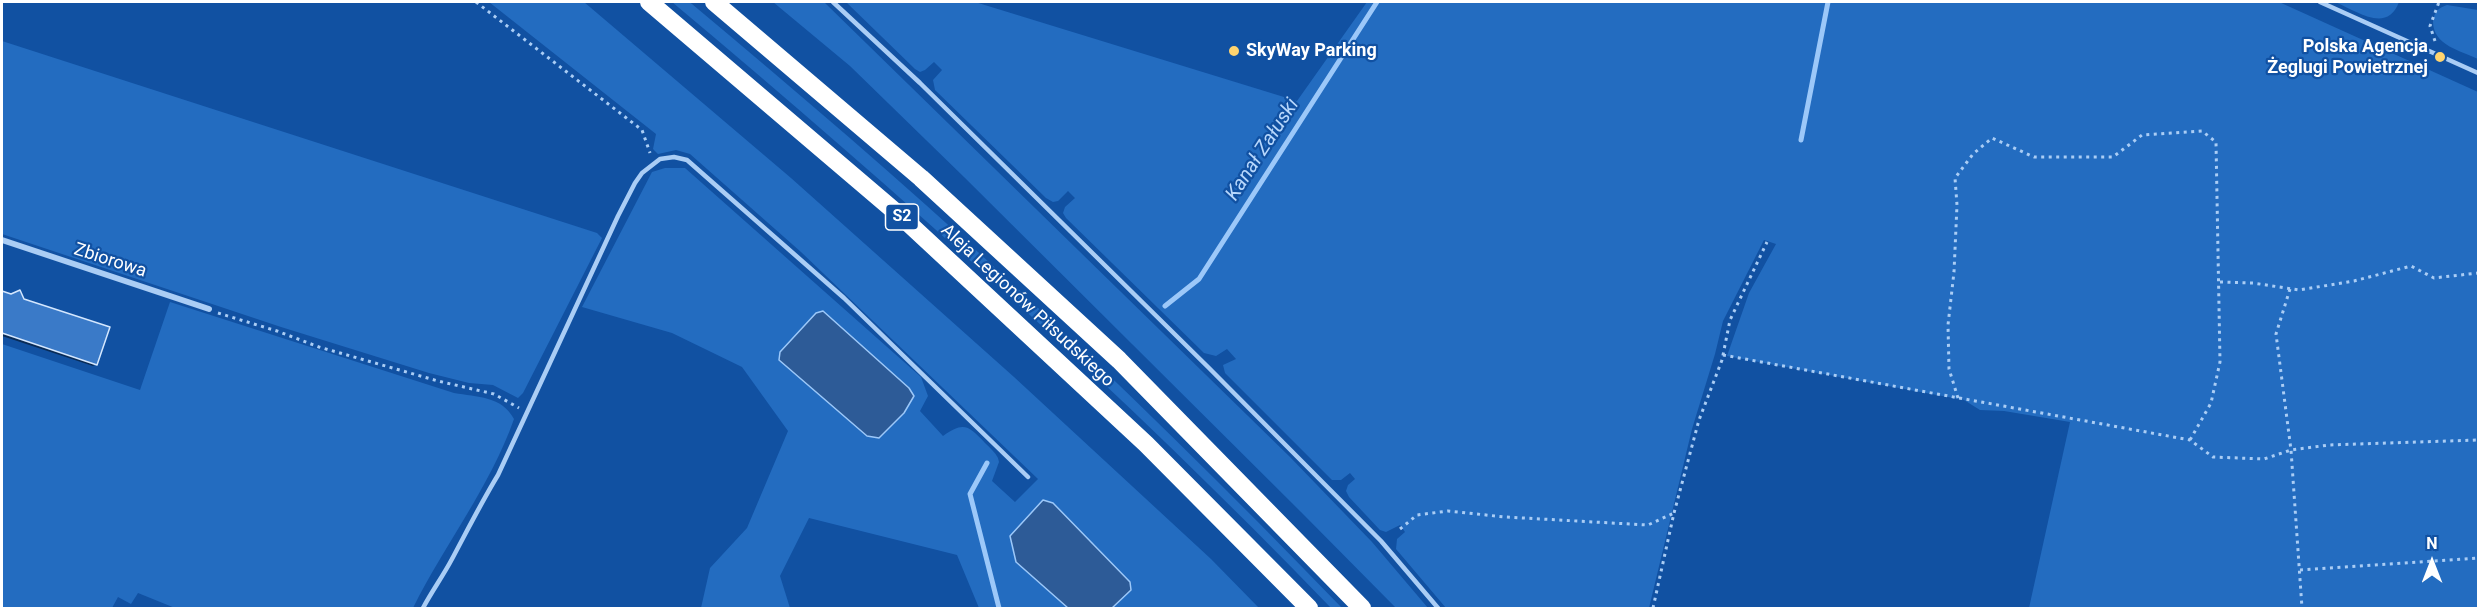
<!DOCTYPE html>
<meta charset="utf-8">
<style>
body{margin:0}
#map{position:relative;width:2480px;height:610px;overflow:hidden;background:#1151a2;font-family:Roboto,sans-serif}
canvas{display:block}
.frame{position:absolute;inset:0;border:3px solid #fff;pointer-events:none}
.north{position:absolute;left:2402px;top:532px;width:60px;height:60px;-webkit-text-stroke:4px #1151a2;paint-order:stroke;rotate:0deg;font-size:16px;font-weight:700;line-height:24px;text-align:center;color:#fff}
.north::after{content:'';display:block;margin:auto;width:21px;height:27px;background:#fff;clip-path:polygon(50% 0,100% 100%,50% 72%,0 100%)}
</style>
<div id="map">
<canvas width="2480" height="610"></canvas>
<div class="frame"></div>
<div class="north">N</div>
</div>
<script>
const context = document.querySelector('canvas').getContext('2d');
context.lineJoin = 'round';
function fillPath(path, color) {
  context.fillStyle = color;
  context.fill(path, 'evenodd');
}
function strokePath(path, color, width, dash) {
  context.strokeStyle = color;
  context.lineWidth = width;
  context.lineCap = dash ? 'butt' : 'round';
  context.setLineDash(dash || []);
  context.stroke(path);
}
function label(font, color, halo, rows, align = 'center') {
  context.font = font + ' Roboto,sans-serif';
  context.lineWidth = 4.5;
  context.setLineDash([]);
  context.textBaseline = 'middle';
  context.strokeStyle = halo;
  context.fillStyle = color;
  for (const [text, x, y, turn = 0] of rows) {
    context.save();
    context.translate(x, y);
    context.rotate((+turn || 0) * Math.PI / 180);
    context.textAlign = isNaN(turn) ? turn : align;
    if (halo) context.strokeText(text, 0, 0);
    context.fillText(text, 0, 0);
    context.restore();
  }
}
const green = new Path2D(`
 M489,2H584L791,178L1014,377L1211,559L1259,608H979L957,555L809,518L780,576L790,608H701L710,568L747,528L788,431L742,367L672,333L582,307L652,172L665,168H685L921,377L928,396L920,411L943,436C964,421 969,426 985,443C990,448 995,452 998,458L999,462L992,481L1015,502L1038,479L801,252L690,154L676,150L658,154L653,149L656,134Z
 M672,2H689L692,4C797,92 902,181 1003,275C1119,383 1232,494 1342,608H1331C1124,393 901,194 672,2Z
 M773,2H824L1290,457L1372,542L1428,608H1396L1301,512L964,177L850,66Z
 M846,2H975L1297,101L1367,2H2279L2478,92V608H2029L2070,422L2004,411L1980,410L1964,400L1727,356L1749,293L1776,244L1764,240L1723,321L1715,354L1692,429L1649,608H1446L1396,549L1397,539L1405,532L1400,525L1386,532L1380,530L1349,497L1346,491L1348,485L1355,479L1350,473L1341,480H1332L1225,373L1223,365L1236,359L1227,349L1216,356L1204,353L1066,218L1063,213L1065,207L1075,198L1068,191L1058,201L1053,202L1046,198L935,90L933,80L942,70L934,62L925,70L920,72L915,69Z
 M2335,2H2399C2387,34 2357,11 2335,2Z
 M2447,5L2478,10V59C2461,51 2433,45 2433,22C2434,12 2438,8 2447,5Z
 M2,41L597,233L602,238L523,393L518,398L493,385L469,383L429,373L281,327L2,234Z
 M170,302L454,393C477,397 502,396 514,419C490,487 445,544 413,608H175L138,593L131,604L118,597L112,608H2V344L140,390Z`);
const water = new Path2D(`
 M823,311L909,388L914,396L904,413L879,438L867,436L779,360L780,352L816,313Z
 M1043,500L1053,503L1130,582L1131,590L1112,608H1068L1016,562L1010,536Z`);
const shadow = new Path2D(`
 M2,293L23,300L96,364L93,366L2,336Z`);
const stream = new Path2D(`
 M1801,140L1828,2
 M1165,306L1199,279L1377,2
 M987,463L970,494L999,608`);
const building = new Path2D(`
 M20,290L24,299L110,327L97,365L2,333V291L11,294Z`);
const path = new Path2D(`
 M476,2L642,130L650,153
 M2435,41L2430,26L2439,2
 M2220,282L2253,283L2299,290L2354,281L2411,266L2434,278L2478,273
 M2290,289L2276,334L2291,450L2302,608
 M218,313L277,331L319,347L438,381L494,394L519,408
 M1723,355L2190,440L2213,457L2264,459L2291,450L2329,445L2478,440
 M1958,398L1949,369L1948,325L1954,272L1957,205L1955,178L1973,154L1992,138L2034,157H2113L2142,135L2202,131L2216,142L2220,362L2211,403L2190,440
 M1400,529L1417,515L1448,511L1505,517L1648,525L1674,513
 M2300,570L2478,558
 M1653,608L1674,513L1699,420L1722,360L1730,320L1767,242`);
const lane = new Path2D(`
 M833,2L920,83L1209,368L1381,541L1438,608
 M2320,2L2478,73
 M423,608C432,591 443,576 452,559C467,531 481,503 498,475L618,216L635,183L642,173L660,159L674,157L687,160L844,298L1028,477`);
const street = new Path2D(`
 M2,240L209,309`);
const highway = new Path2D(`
 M649,2L905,220L1146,444L1309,608
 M714,2L921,178L1119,360L1362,608`);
const markers = [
 [1234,51,6,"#ffd46f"],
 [2440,57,6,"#ffd46f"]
];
const shields = [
 [902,217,33]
];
const shieldNames = [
 ["S2",902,217]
];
const poiNames = [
 ["Polska Agencja",2428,47],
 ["Żeglugi Powietrznej",2428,68],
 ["SkyWay Parking",1246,51,"left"]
];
const streetNames = [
 ["Zbiorowa",110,261,18],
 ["Aleja Legionów Piłsudskiego",1027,306,43]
];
const waterNames = [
 ["Kanał Załuski",1263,150,-57]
];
fillPath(green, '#236cc0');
fillPath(water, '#2d5b97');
strokePath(water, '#9cc8f9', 1.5);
fillPath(shadow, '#0007');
strokePath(stream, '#9cc8f9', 5);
fillPath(building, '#3a7ac8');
strokePath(building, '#d4e7fe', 1.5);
strokePath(path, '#aacdf5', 3, [3, 4.5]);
strokePath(lane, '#aacdf5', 4.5);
strokePath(street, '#aacdf5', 6);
strokePath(highway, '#fff', 18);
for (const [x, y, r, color] of markers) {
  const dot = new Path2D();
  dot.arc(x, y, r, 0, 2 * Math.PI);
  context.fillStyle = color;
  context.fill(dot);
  strokePath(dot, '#1151a2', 2);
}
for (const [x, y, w] of shields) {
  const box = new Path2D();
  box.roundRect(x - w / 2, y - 13, w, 26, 4.5);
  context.fillStyle = '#1151a2';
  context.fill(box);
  strokePath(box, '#fff', 1.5);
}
label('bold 16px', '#fff', null, shieldNames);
label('bold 18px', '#fff', '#1151a2', poiNames, 'right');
label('18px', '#fff', '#1151a2', streetNames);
label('italic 20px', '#b7d7fc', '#1151a2', waterNames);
</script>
